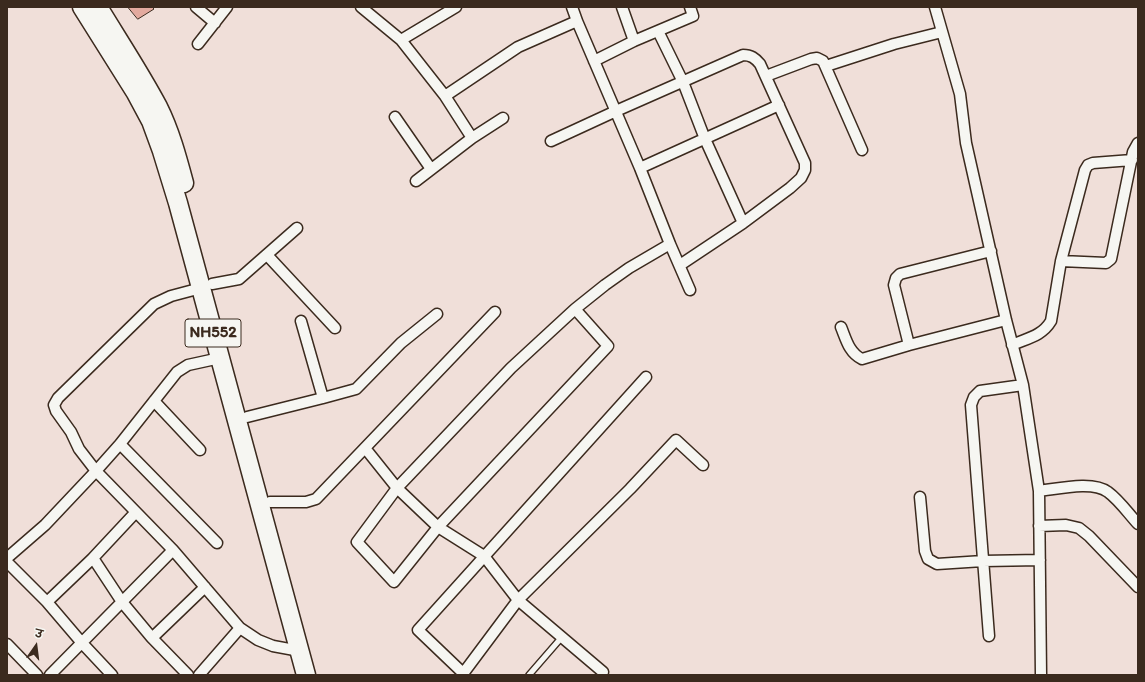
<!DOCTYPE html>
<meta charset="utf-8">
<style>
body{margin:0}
#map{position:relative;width:1145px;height:682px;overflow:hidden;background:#f0dfd9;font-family:Itim,"Playpen Sans Deva",sans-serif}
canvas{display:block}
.frame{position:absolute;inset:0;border:8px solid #3b2a1e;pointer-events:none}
.north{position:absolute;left:16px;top:626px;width:40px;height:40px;-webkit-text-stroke:3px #f6f6f2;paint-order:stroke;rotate:14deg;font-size:11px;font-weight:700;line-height:16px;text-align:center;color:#3b2a1e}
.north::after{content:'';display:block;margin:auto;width:14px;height:18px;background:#3b2a1e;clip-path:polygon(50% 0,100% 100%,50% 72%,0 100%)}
</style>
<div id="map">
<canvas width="1145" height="682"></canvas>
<div class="frame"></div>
<div class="north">उ</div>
</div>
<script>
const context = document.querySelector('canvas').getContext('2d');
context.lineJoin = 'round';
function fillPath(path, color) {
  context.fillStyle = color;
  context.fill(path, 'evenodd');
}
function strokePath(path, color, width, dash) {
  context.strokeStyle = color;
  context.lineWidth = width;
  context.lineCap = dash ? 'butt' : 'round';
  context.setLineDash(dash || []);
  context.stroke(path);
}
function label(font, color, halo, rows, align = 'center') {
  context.font = font + ' Itim,sans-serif';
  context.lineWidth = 3;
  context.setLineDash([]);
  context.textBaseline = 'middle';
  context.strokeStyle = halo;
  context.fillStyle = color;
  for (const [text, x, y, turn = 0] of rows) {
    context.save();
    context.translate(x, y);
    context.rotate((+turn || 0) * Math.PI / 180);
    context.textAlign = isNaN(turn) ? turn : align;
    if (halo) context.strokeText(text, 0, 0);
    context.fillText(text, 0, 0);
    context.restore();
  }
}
const building = new Path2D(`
 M128,7H152L154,9L138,19Z`);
const lane = new Path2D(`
 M529,675L562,637`);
const street = new Path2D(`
 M196,7L215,23
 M361,7L401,40L445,96L518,47L577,21L572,7
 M622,7L634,41L693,16L690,7
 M935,7L960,94L966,143L1006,320L1023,385L1039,491L1041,675
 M658,31L683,82L705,139L743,223
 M401,40L456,7
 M198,44L227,7
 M594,61L634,41
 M826,66L894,44L942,32
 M766,76L811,59L817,58L823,61L862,150
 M445,96L472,138
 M395,117L431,169
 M551,141L616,111L743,55C751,55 755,58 760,64L805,163V170L801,178L790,188L743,223L680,265
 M640,168L779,105
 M416,181L472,138L503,118
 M670,244L690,290
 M267,255L335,328
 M1061,261L1106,263L1111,259L1133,152L1138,143
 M212,284L239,279L297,228
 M201,288L171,296L154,304L58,398L54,405L56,411L71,432L79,449L96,471L173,550L240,628L258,640L273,646L300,651
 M575,309L608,346L438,527L394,582L357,542L397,488L511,368L575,309L605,285L629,268L670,244L640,168L577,21
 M841,327C846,339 849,353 862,359L909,345L1006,320
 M909,345L894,285L896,278L900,274L991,251
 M1012,345C1028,338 1042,336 1051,321L1061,261L1085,170L1088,165L1093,163L1132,160
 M323,398L356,389L401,343L437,314
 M154,401L200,450
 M247,417L323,398L301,321
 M120,444L217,543
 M365,448L397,488L438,527L484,556L518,600L603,672
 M1039,491C1057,489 1093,480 1108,492C1119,500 1128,513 1138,524
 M920,497L925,551L928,559L937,564L983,561L1040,560
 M270,502H306L316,499L495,312
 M1039,526L1066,525L1079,528L1089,536L1138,587
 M7,558L45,525L96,471L120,444L177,372L188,365L220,358
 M93,558L122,602L152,638L188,675
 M7,562L47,602L82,643L112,675
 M47,602L93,558L136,512
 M989,636L971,405L974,397L980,391L1023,385
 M152,638L205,587
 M7,644L37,675
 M464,674L418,630L646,377
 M50,675L173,550
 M199,675L240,628
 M462,675L518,600L630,489L676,440L703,465`);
const highway = new Path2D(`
 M82,7L136,93L151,121L162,151L178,203L306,675
 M98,7C118,40 140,73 158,107C170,131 177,157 184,183`);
const shields = [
 [213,333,56]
];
const shieldNames = [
 ["NH552",213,333]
];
fillPath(building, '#e3aa9f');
strokePath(building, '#3b2a1e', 1);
strokePath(lane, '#3b2a1e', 8);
strokePath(street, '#3b2a1e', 13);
strokePath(highway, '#3b2a1e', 21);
strokePath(lane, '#f6f6f2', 5);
strokePath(street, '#f6f6f2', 10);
strokePath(highway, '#f6f6f2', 18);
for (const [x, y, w] of shields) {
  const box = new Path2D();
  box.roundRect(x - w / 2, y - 14, w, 28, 3);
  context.fillStyle = '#f6f6f2';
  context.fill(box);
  strokePath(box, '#3b2a1e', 1);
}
label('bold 16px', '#3b2a1e', null, shieldNames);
</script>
